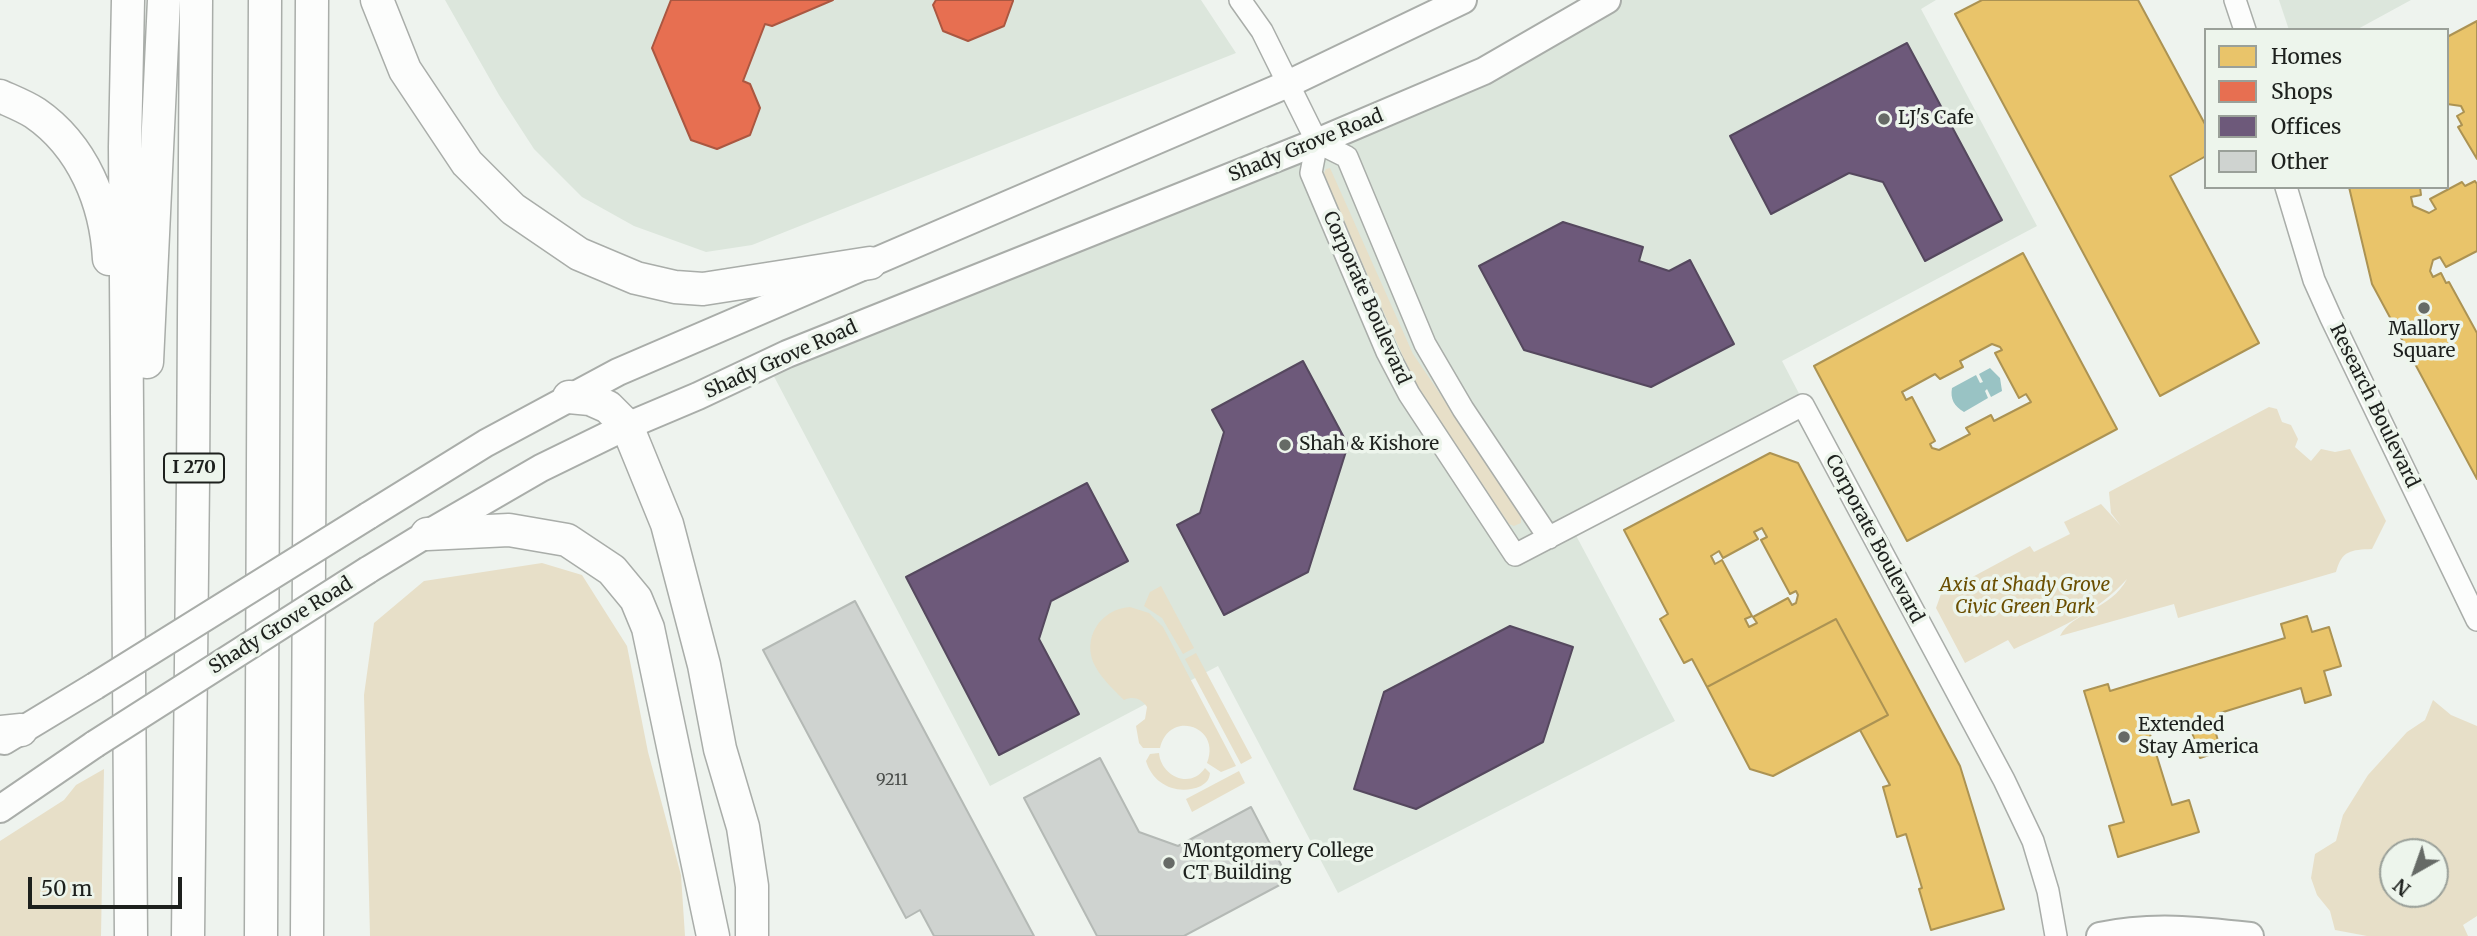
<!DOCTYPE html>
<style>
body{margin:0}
#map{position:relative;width:2477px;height:936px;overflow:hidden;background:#eef3ee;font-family:Merriweather,serif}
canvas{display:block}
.legend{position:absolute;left:2204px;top:28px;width:245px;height:161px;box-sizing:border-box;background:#edf5ec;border:2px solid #9aa099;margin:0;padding:9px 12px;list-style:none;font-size:21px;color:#1d201d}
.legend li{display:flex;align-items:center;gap:14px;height:35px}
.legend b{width:35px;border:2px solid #9aa099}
.north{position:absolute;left:2379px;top:838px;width:70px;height:70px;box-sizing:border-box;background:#edf5ec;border:2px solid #9aa099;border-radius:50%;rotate:220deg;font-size:19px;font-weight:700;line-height:28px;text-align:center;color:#1d201d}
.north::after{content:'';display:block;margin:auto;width:24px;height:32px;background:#666a66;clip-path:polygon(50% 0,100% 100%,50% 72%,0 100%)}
.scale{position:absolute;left:28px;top:877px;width:154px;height:32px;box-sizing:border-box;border:4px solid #1d201d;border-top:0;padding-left:9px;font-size:21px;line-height:24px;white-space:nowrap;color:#1d201d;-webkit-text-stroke:5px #edf5ec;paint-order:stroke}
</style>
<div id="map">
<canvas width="2477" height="936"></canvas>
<ul class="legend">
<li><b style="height:19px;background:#e9c46a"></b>Homes</li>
<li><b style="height:19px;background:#e76f51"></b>Shops</li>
<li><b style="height:19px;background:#6d597a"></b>Offices</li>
<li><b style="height:19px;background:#cfd3d0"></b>Other</li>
</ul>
<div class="north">N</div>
<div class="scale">50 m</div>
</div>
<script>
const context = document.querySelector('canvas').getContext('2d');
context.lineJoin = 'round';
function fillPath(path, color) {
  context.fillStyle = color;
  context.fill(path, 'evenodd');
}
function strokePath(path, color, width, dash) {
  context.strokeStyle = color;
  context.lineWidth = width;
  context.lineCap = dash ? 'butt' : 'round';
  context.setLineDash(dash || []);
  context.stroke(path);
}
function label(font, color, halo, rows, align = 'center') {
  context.font = font + ' Merriweather,serif';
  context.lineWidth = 7;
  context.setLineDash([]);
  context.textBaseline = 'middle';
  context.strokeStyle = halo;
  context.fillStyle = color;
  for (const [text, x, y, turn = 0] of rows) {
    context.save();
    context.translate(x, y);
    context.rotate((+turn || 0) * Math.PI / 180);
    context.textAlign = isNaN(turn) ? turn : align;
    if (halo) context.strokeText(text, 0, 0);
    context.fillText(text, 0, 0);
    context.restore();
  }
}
const built = new Path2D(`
 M445,0H1201L1236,53L752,245L706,252L634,226L582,197L534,149L499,95Z
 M1618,0H1936L1921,9L2037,226L1782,361L1805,405L1572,528L1675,721L1338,893L1218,666L990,786L769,367Z
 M2279,0H2411L2356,30H2289Z`);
const green = new Path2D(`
 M1330,168L1413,354L1521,513V523L1514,526L1509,524L1415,384L1328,184L1324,173L1326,169Z
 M2269,407L2277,409L2282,422L2291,425L2298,439L2295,447L2311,461L2321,449L2335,452L2350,449L2386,521L2372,549C2351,550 2342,550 2336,572L2178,618L2174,604L2060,636C2072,612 2111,610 2127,579C2096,614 2054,630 2014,649L2008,640L1965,663L1936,608L1941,594L2030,546L2034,552L2070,534L2064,522L2101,504L2121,526L2111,513L2109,492Z
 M542,563L582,575L627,646L648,752L681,875L685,936H370L364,695L374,623L424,581Z
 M1161,586L1194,648L1183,654L1162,618L1144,606L1150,592Z
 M1130,607L1149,613L1163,627L1236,766L1221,772L1207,763C1222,726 1169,709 1160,748H1143L1139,743L1136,726L1145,719L1147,707C1141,698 1133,696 1124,700C1114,690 1102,679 1095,666C1081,639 1100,609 1130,607Z
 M1196,653L1252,758L1241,764L1185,659Z
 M2433,700L2451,715L2477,726V916L2463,925L2468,936H2367L2335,930L2330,911L2317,895L2311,878L2315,854L2336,841L2343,815L2368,775L2407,732L2425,720ZM2393,852H2435V894H2393Z
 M1159,753C1161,776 1190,790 1205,768L1210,773C1209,780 1207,782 1201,786C1178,796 1153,785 1146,761L1150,754Z
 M104,769L101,936H0V841L64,800L76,785Z
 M1239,771L1245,783L1192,812L1186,799Z`);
const water = new Path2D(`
 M1990,368L2000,378L2002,391L1991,397L1987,389L1985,391L1988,398L1964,412C1954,406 1950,399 1952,388L1976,375L1980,383L1983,382L1979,374Z`);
const homes = new Path2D(`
 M1982,0H2138L2206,126V156L2170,176L2259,343L2160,396L1955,14Z
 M2477,21V159L2458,127L2462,125L2457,116L2464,112L2461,106L2447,104V37Z
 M2475,181L2477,184V251L2446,267L2440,257L2433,260L2430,271L2433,277L2441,273L2446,283L2449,282L2477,333V479L2372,284L2349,187H2420L2421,195L2411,197L2413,206L2429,213L2436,209L2430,199L2462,182L2465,186Z
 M2023,253L2117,429L1907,541L1814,366ZM1992,344L2000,347L2002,350L1995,353L2019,398L2026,394L2031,402L1994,421L1991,415L1966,428L1970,434L1939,450L1932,448L1930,444L1935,441L1912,397L1906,400L1902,392L1935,374L1940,379L1963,367L1960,361Z
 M1770,453L1798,463L1960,766L2004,909L1931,930L1919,889L1922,888L1906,834L1897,837L1883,787L1890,785L1860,730L1888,715L1836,619L1707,687L1692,659L1684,663L1660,619L1668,614L1624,530ZM1762,528L1767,537L1761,540L1790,594L1796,591L1798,595L1796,603L1792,605L1788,598L1753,617L1757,623L1749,627L1745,619L1752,616L1722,560L1715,564L1711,556L1719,551L1723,558L1758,539L1754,532Z
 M2307,616L2312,632L2329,627L2341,666L2324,671L2331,695L2305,703L2301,688L2220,713L2221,717L2212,720L2221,751L2200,758L2190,726L2181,729L2179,723L2149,731L2172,805L2189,800L2199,832L2118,857L2109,826L2124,822L2084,691L2108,684L2110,691L2285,638L2281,624Z
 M1836,619L1888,715L1773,776L1750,769L1707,687Z`);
const shops = new Path2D(`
 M671,0H833L772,26L765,24L743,81L750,84L760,108L750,135L717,149L691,140L652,48Z
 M936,0H1013V1L1004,26L968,41L943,31L933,5Z`);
const offices = new Path2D(`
 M1907,43L2002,220L1925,261L1883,182L1849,173L1771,214L1730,136Z
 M1563,222L1643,247L1639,261L1669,271L1690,260L1734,344L1651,387L1524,350L1479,266Z
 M1303,361L1348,445L1308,572L1224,615L1177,525L1200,513L1224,432L1212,410Z
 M1087,483L1128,561L1051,601L1039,639L1079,714L999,755L906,577Z
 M1510,626L1573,647L1543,742L1416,809L1354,789L1384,692Z`);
const building = new Path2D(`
 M855,601L1034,936H934L920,910L906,918L763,650Z
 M1100,758L1139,832L1178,846L1251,807L1289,880L1184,936H1097L1024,798Z`);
const minor = new Path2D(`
 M1240,0L1262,31L1317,142L1311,173L1387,352L1409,394L1515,555L1803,405L2004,780L2033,841L2048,891L2056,936
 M2235,0L2245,30
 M1317,142L1347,157L1425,344L1463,409L1549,538
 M2286,187L2314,280L2331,318L2477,620`);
const major = new Path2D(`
 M368,516L486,443L618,372L1290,83L1463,0
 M368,570L427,534L541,468L627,426L698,396L787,354L1317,142L1484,71L1607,0
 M4,741L95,686
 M0,809L95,744
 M2100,936C2150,925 2199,930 2250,936`);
const highway = new Path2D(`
 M128,0L125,147L131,936
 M377,0L405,70L467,163L513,209L579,254L636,278L675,287L703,289L870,263
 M0,96C11,101 24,106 35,113C83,146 106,203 109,259
 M147,362L164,0
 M569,397L590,399L608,407L627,426L667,524L704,665L720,749L743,827L752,886V936
 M427,534L509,530L567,540L612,570L636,599L648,628L713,936
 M0,732L21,730
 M188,936L193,480L196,0
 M261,936L265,0
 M307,936L312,0`);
const majorBridge = new Path2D(`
 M95,686L368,516
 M95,744L368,570`);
const markers = [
 [1884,119,7,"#666a66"],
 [2424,308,7,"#666a66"],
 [1285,445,7,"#666a66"],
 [2124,737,7,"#666a66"],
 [1169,863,7,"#666a66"]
];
const numberNames = [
 ["9211",892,780]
];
const shields = [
 [194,468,60]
];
const shieldNames = [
 ["I 270",194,468]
];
const poiNames = [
 ["LJ's Cafe",1898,119],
 ["Mallory",2424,330,"center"],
 ["Square",2424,352,"center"],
 ["Shah & Kishore",1299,445],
 ["Extended",2138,726],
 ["Stay America",2138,748],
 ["Montgomery College",1183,852],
 ["CT Building",1183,874]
];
const streetNames = [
 ["Shady Grove Road",1306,146,-22],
 ["Corporate Boulevard",1366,298,66],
 ["Shady Grove Road",781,360,-24],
 ["Research Boulevard",2374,406,64],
 ["Corporate Boulevard",1874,539,62],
 ["Shady Grove Road",281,626,-32]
];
const parkNames = [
 ["Axis at Shady Grove",2025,586],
 ["Civic Green Park",2025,608]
];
fillPath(built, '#dce6dc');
fillPath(green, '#e7dfc8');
fillPath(water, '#99c3c4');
fillPath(homes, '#e9c46a');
strokePath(homes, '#ac9353', 2);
fillPath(shops, '#e76f51');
strokePath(shops, '#aa5741', 2);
fillPath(offices, '#6d597a');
strokePath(offices, '#55485e', 2);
fillPath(building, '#cfd3d0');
strokePath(building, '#b4b9b5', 2);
strokePath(minor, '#a9ada9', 24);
strokePath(major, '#a9ada9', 30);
strokePath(highway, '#a9ada9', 35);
strokePath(minor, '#fcfdfc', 21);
strokePath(major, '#fcfdfc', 26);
strokePath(highway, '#fcfdfc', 32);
strokePath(majorBridge, '#a9ada9', 30, []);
strokePath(majorBridge, '#fcfdfc', 26);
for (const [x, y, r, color] of markers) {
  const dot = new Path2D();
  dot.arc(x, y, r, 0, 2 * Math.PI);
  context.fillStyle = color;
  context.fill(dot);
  strokePath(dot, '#edf5ec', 2.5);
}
label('16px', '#4a4d4a', null, numberNames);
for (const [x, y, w] of shields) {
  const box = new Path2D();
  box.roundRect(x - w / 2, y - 14.5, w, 29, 5);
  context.fillStyle = '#edf5ec';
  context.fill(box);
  strokePath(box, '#1d201d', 2);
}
label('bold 18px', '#1d201d', null, shieldNames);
label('19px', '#1d201d', '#edf5ec', poiNames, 'left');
label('19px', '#1d201d', '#edf5ec', streetNames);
label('italic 19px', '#6a4e00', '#edf5ec', parkNames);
</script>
